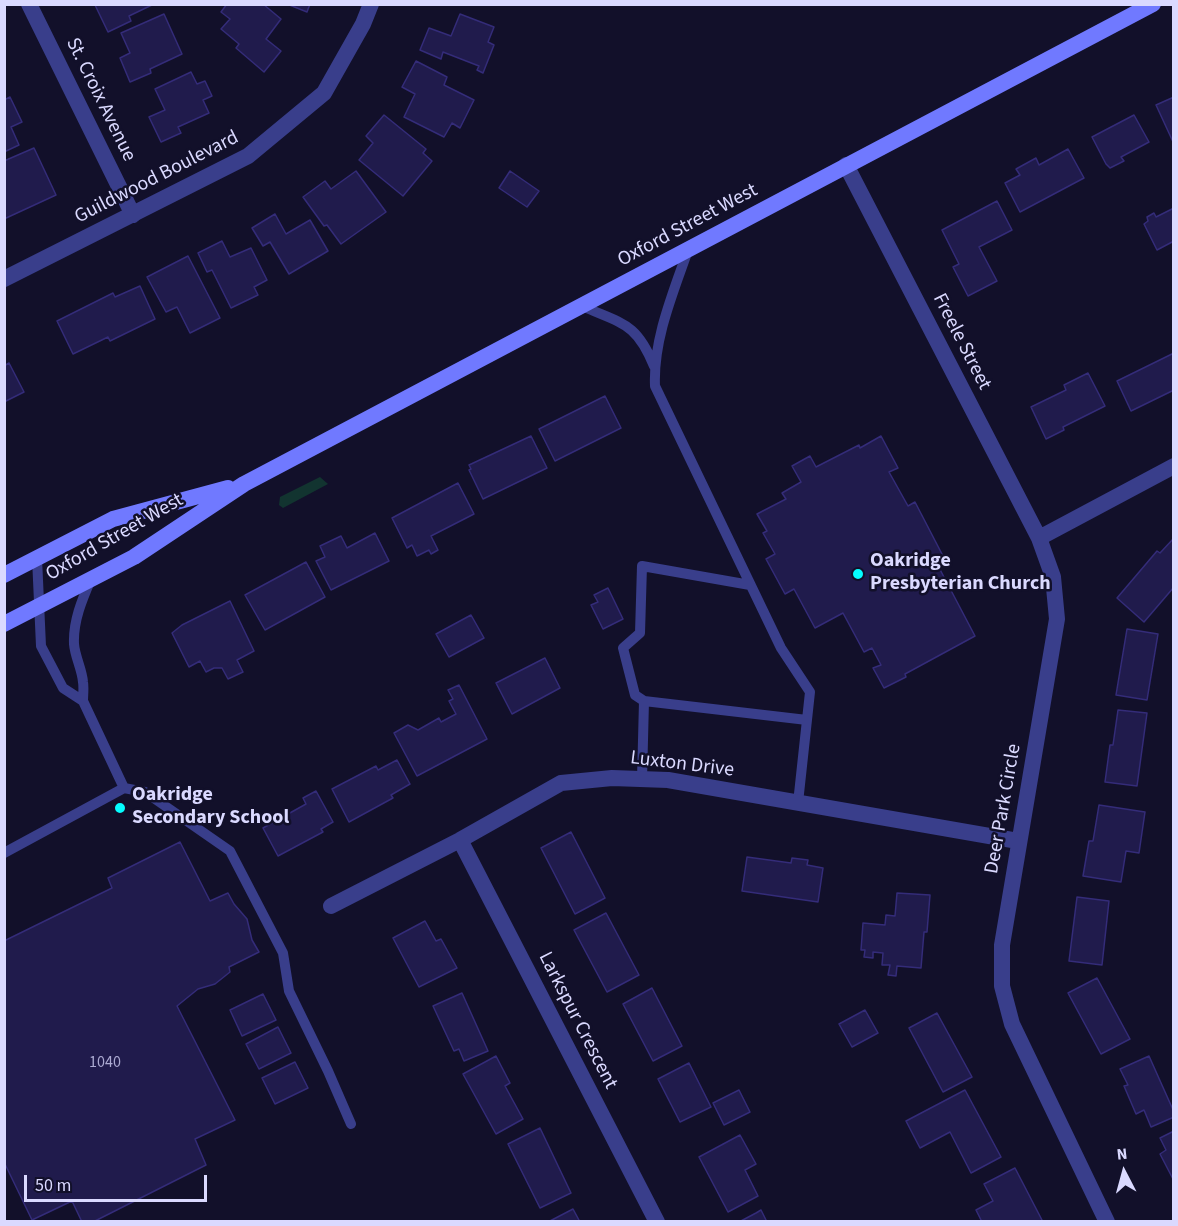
<!DOCTYPE html>
<style>
body{margin:0}
#map{position:relative;width:1178px;height:1226px;overflow:hidden;background:#12102a;font-family:"Source Sans 3",sans-serif}
canvas{display:block}
.frame{position:absolute;inset:0;border:6px solid #dad9ff;pointer-events:none}
.north{position:absolute;left:1094px;top:1142px;width:60px;height:60px;-webkit-text-stroke:4px #12102a;paint-order:stroke;rotate:354deg;font-size:16px;font-weight:700;line-height:24px;text-align:center;color:#dad9ff}
.north::after{content:'';display:block;margin:auto;width:21px;height:27px;background:#dad9ff;clip-path:polygon(50% 0,100% 100%,50% 72%,0 100%)}
.scale{position:absolute;left:24px;top:1175px;width:183px;height:27px;box-sizing:border-box;border:3px solid #dad9ff;border-top:0;padding-left:8px;font-size:18px;line-height:21px;white-space:nowrap;color:#dad9ff;-webkit-text-stroke:4px #12102a;paint-order:stroke}
</style>
<div id="map">
<canvas width="1178" height="1226"></canvas>
<div class="frame"></div>
<div class="north">N</div>
<div class="scale">50 m</div>
</div>
<script>
const context = document.querySelector('canvas').getContext('2d');
context.lineJoin = 'round';
function fillPath(path, color) {
  context.fillStyle = color;
  context.fill(path, 'evenodd');
}
function strokePath(path, color, width, dash) {
  context.strokeStyle = color;
  context.lineWidth = width;
  context.lineCap = dash ? 'butt' : 'round';
  context.setLineDash(dash || []);
  context.stroke(path);
}
function label(font, color, halo, rows, align = 'center') {
  context.font = font + ' "Source Sans 3",sans-serif';
  context.lineWidth = 5;
  context.setLineDash([]);
  context.textBaseline = 'middle';
  context.strokeStyle = halo;
  context.fillStyle = color;
  for (const [text, x, y, turn = 0] of rows) {
    context.save();
    context.translate(x, y);
    context.rotate((+turn || 0) * Math.PI / 180);
    context.textAlign = isNaN(turn) ? turn : align;
    if (halo) context.strokeText(text, 0, 0);
    context.fillText(text, 0, 0);
    context.restore();
  }
}
const green = new Path2D(`
 M320,477L328,484L283,508L279,505L280,497Z`);
const building = new Path2D(`
 M97,4H154L129,16L131,21L108,32L95,5Z
 M227,4H263L281,19L266,39L281,51L264,72L236,48L239,44L221,29L230,19L221,12Z
 M287,4H310L307,12Z
 M164,14L182,54L150,69L151,73L130,82L120,58L130,53L121,33Z
 M460,14L494,27L488,42L494,45L483,73L477,70L479,66L443,52L441,59L420,50L429,28L451,36Z
 M416,61L447,77L444,85L474,100L460,128L452,123L444,137L404,117L415,94L402,87Z
 M191,72L197,84L205,81L212,96L203,100L209,113L178,127L181,133L161,142L149,117L165,110L155,89Z
 M10,97L22,122L11,127L19,145L4,152V100Z
 M1174,97V144L1156,105Z
 M384,115L426,149L423,153L432,161L403,196L359,160L373,143L366,136Z
 M1134,115L1149,142L1121,157L1124,161L1110,168L1106,164L1092,137Z
 M34,148L56,195L4,219V161Z
 M1068,149L1084,178L1020,212L1005,183L1020,175L1016,169L1036,158L1039,165Z
 M356,171L386,212L341,244L327,225L324,226L303,197L325,181L331,189Z
 M510,171L539,191L527,207L499,188Z
 M997,201L1012,230L979,247L997,281L968,296L953,267L959,264L942,230Z
 M1174,208V241L1157,250L1144,224L1148,221L1147,217L1154,213L1156,217Z
 M275,214L286,234L310,220L328,251L289,274L270,242L263,246L252,228Z
 M222,241L230,257L251,248L267,280L254,287L258,295L231,308L212,270L207,272L198,253Z
 M188,256L220,318L190,333L177,307L166,312L147,277Z
 M140,286L155,319L110,341L108,337L73,354L57,321L113,293L115,297Z
 M1174,353V390L1131,411L1117,381Z
 M9,363L24,392L4,402V366Z
 M1088,373L1105,406L1063,427L1064,430L1046,439L1031,407L1066,390L1064,385Z
 M605,396L621,428L555,461L539,429Z
 M531,436L547,468L483,499L469,470L471,469L469,465Z
 M881,436L898,468L889,472L908,506L915,502L943,556L935,560L975,636L905,674L906,677L884,688L873,668L881,665L872,648L864,652L843,613L815,628L794,589L785,594L766,559L775,554L763,533L767,531L757,514L786,499L782,493L801,482L792,466L810,456L816,467L859,445L860,448Z
 M458,483L474,514L431,536L438,550L431,554L429,550L417,556L412,545L407,548L392,518Z
 M375,533L389,561L331,590L316,561L325,557L320,546L341,536L347,548Z
 M1174,538V587L1144,622L1117,598L1157,551L1160,553Z
 M306,562L325,597L265,630L245,595Z
 M608,588L623,619L603,629L591,605L598,602L594,595Z
 M230,601L254,651L237,660L243,672L228,679L222,668H214L206,672L200,661L189,667L172,633L182,625Z
 M471,615L484,638L449,657L436,634Z
 M1127,629L1158,634L1147,700L1116,695Z
 M545,658L560,688L512,714L496,683Z
 M459,685L487,739L417,776L394,733L408,725L418,730L439,718L441,722L456,714L449,701L453,699L448,690Z
 M1118,710L1147,713L1137,786L1105,782L1110,745H1113Z
 M397,760L410,784L391,795L393,798L349,822L332,789L376,766L378,770Z
 M316,791L333,822L321,829L323,832L278,856L263,828L306,804L303,798Z
 M1099,805L1145,812L1139,853L1126,851L1121,882L1083,876L1089,841H1093Z
 M571,832L605,898L575,914L541,848Z
 M180,842L210,901L228,893L234,904L247,919L252,940L259,952L229,967L230,972L215,984L198,989L177,1006L235,1120L195,1139L206,1165L93,1222H82L72,1201L32,1220L4,1162V941L112,888L108,878Z
 M747,857L791,863L792,858L808,860L807,865L823,868L818,902L742,891Z
 M897,893L930,895L927,932H924L921,968L897,966L896,976L888,975L890,965H882L883,953L873,952V958L864,957L865,950H861L863,923L885,925L886,915L895,916Z
 M1077,897L1109,901L1102,965L1069,961Z
 M606,913L639,975L607,992L574,930Z
 M425,921L436,941L441,939L457,968L419,987L393,938Z
 M1097,978L1130,1039L1101,1054L1068,993Z
 M652,988L682,1046L653,1061L623,1004Z
 M462,993L488,1051L464,1061L459,1049L454,1051L433,1006Z
 M263,994L276,1020L242,1036L230,1010Z
 M865,1010L878,1033L852,1047L839,1024Z
 M937,1013L972,1077L943,1092L909,1028Z
 M278,1027L291,1053L259,1069L246,1044Z
 M496,1056L510,1083L505,1086L523,1119L496,1134L463,1074Z
 M1149,1056L1174,1112V1117L1151,1127L1144,1110L1136,1114L1124,1086L1128,1085L1120,1069Z
 M295,1062L308,1088L275,1104L262,1078Z
 M689,1063L711,1107L680,1122L658,1079Z
 M739,1090L750,1112L724,1125L713,1103Z
 M965,1090L1001,1157L971,1173L950,1132L920,1148L906,1121Z
 M540,1128L571,1193L540,1208L508,1144Z
 M1174,1131V1181L1160,1154L1166,1150L1160,1138Z
 M740,1135L756,1164L745,1170L758,1196L728,1212L699,1157Z
 M1015,1168L1043,1222H982L976,1210L993,1201L984,1184Z
 M573,1209L580,1222H548Z
 M761,1210L767,1222H739L756,1213Z`);
const service = new Path2D(`
 M688,250C673,293 653,340 655,386L781,648L810,692L798,803
 M582,306C622,324 636,322 654,366
 M83,701C83,695 84,688 83,682C82,669 75,657 74,644C73,621 82,600 91,579
 M644,701L807,720
 M642,779L644,701L635,695L623,648L640,633L642,566L750,585
 M124,788L145,792L230,851L283,953L289,991L328,1071L351,1124
 M4,853L124,788L83,701L63,688L41,646L37,558`);
const minor = new Path2D(`
 M29,4L133,215
 M846,165L1039,538
 M460,840L657,1222
 M331,906L460,840L561,783L612,778L668,780L1018,841
 M1107,1222L1012,1024L1002,986V945L1057,619L1053,577L1039,538L1174,466`);
const tertiary = new Path2D(`
 M4,279L248,156L324,93L363,24L371,4`);
const secondary = new Path2D(`
 M4,575L113,519L228,488
 M4,624L134,557L244,484L1153,4`);
const markers = [
 [858,574,6,"#05fdff"],
 [120,808,6,"#05fdff"]
];
const numberNames = [
 ["1040",105,1063]
];
const streetNames = [
 ["St. Croix Avenue",100,100,64],
 ["Guildwood Boulevard",157,178,-27],
 ["Oxford Street West",688,226,-28],
 ["Freele Street",961,342,63],
 ["Oxford Street West",115,538,-30],
 ["Luxton Drive",682,765,7],
 ["Deer Park Circle",1004,809,-80],
 ["Larkspur Crescent",577,1021,63]
];
const poiNames = [
 ["Oakridge",870,562],
 ["Presbyterian Church",870,585],
 ["Oakridge",132,796],
 ["Secondary School",132,819]
];
fillPath(green, '#123430');
fillPath(building, '#201b4c');
strokePath(building, '#342c79', 1.5);
strokePath(service, '#393e8b', 10);
strokePath(minor, '#393e8b', 16);
strokePath(tertiary, '#393e8b', 16);
strokePath(secondary, '#7079ff', 16);
for (const [x, y, r, color] of markers) {
  const dot = new Path2D();
  dot.arc(x, y, r, 0, 2 * Math.PI);
  context.fillStyle = color;
  context.fill(dot);
  strokePath(dot, '#12102a', 2);
}
label('16px', '#acaad2', null, numberNames);
label('20px', '#dad9ff', '#12102a', streetNames);
label('bold 20px', '#dad9ff', '#12102a', poiNames, 'left');
</script>
